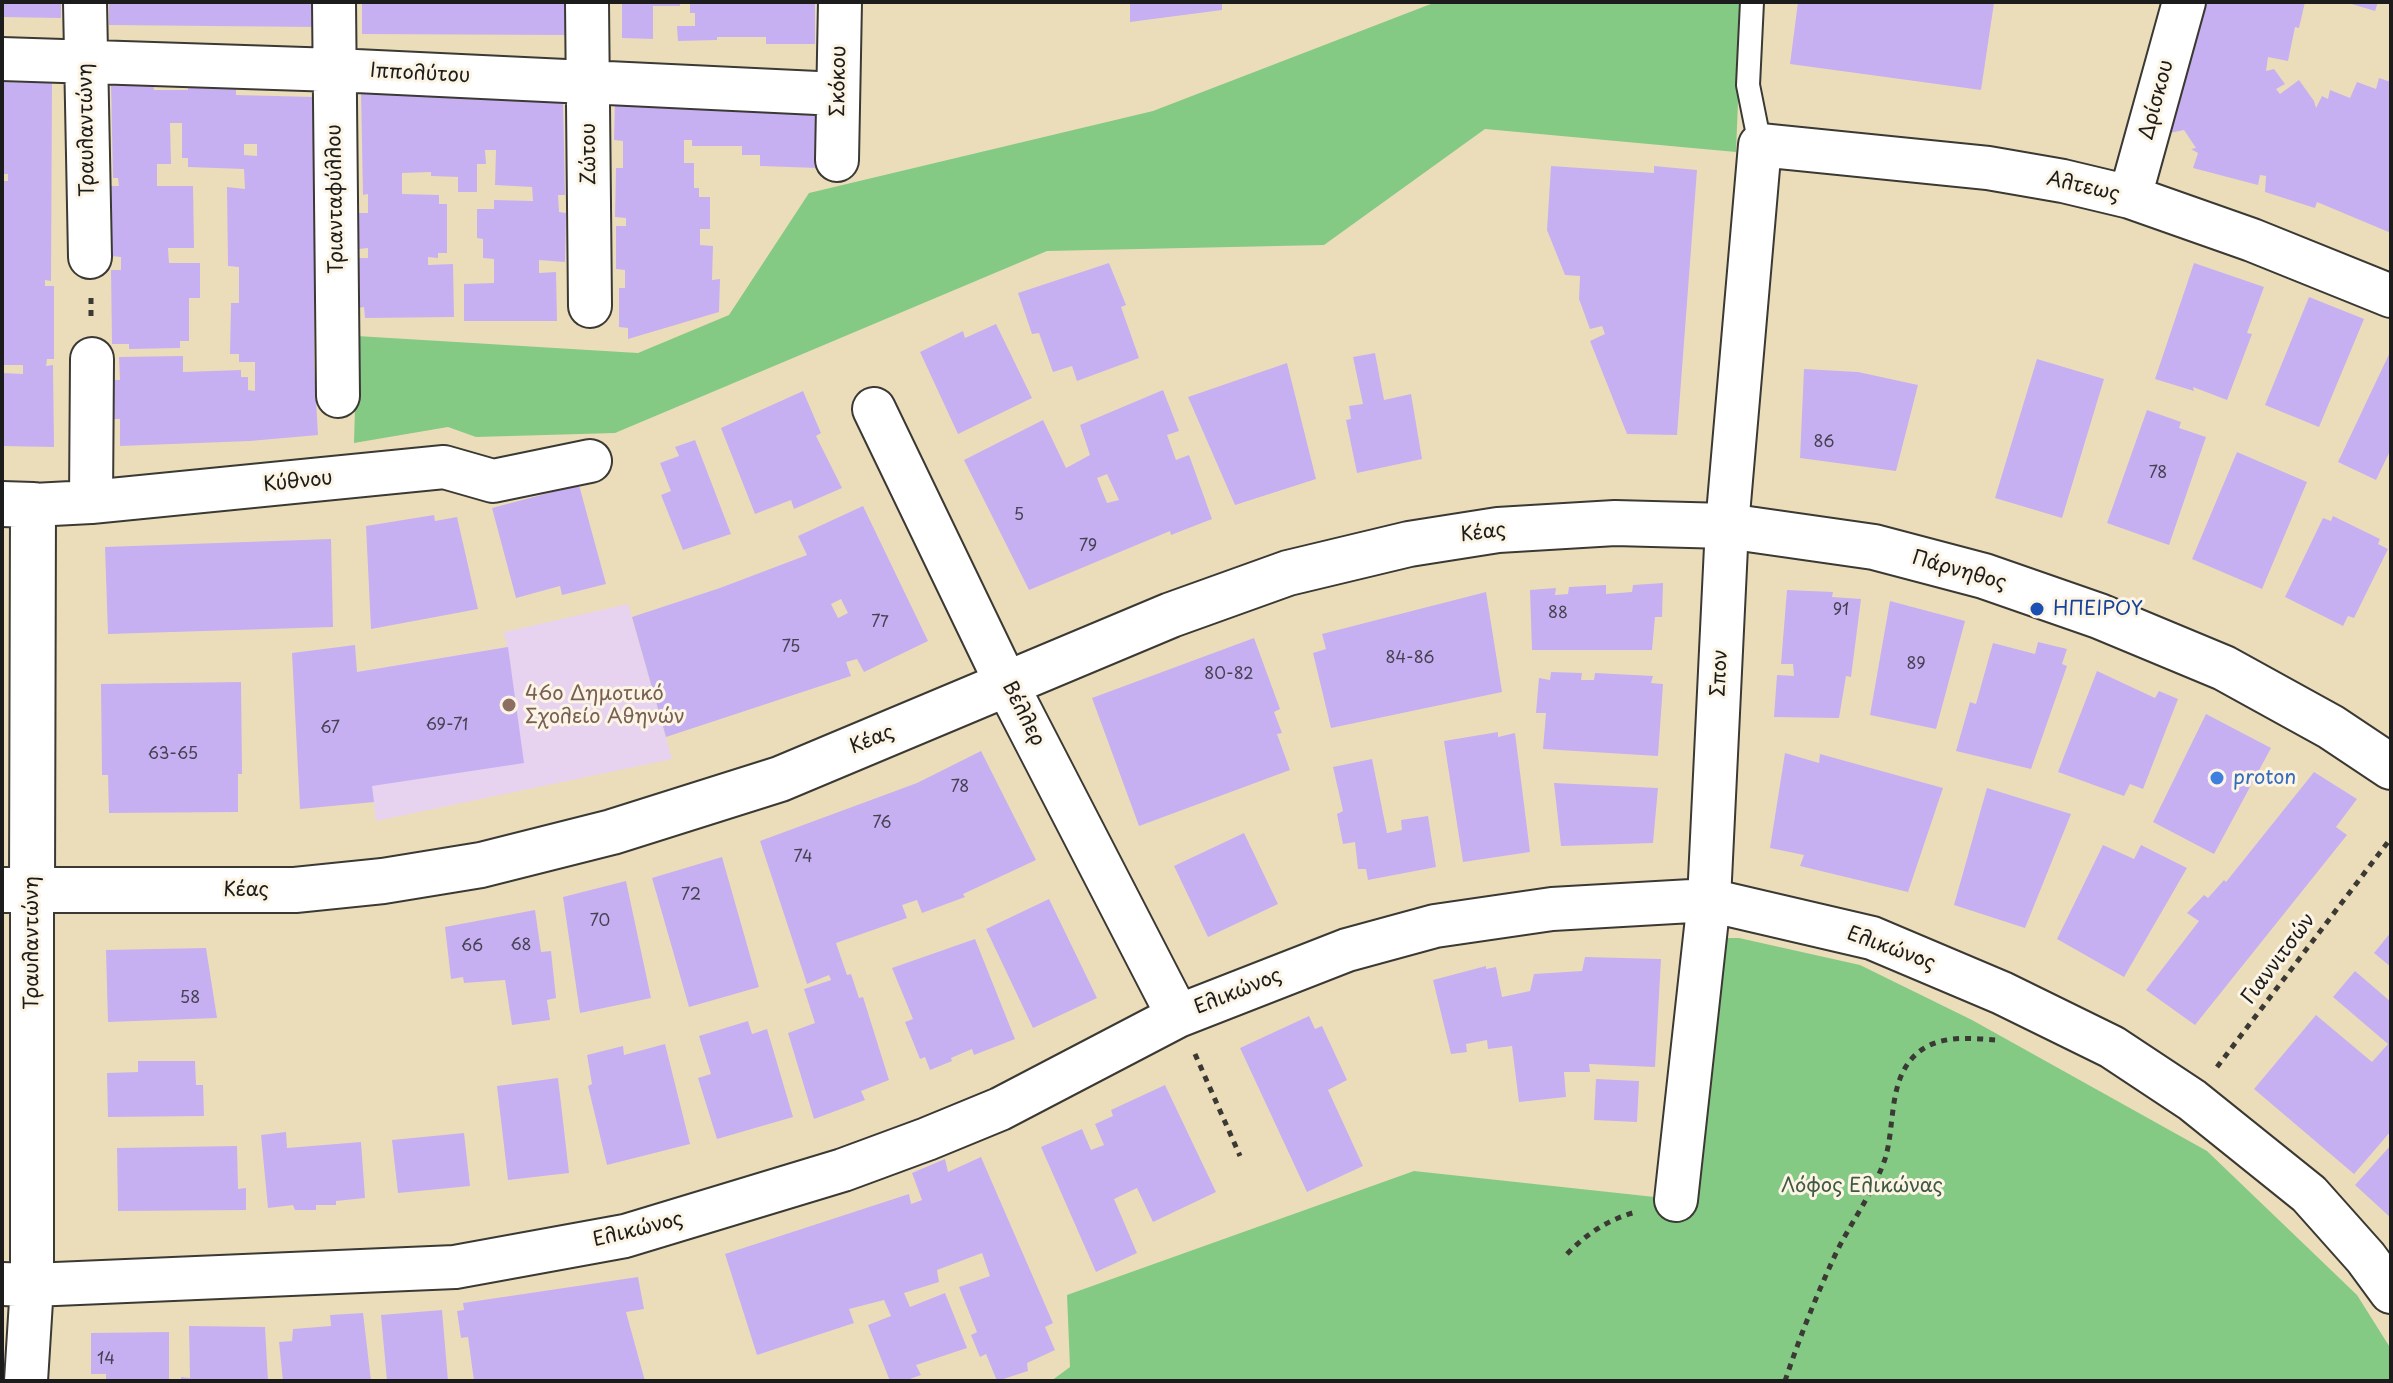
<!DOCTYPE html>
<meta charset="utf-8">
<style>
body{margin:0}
#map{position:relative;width:2393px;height:1383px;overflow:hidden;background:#ecddba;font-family:"Playpen Sans",sans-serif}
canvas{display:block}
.frame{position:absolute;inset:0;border:4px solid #1c1c1c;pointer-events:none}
</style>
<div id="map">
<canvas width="2393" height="1383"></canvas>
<div class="frame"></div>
</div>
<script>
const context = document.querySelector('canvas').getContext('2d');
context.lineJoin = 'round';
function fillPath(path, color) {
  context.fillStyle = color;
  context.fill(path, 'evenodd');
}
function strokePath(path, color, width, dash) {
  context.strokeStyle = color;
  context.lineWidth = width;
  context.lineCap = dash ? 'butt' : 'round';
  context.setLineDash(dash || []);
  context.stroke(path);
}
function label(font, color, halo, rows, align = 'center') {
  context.font = font + ' "Playpen Sans",sans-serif';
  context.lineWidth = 6;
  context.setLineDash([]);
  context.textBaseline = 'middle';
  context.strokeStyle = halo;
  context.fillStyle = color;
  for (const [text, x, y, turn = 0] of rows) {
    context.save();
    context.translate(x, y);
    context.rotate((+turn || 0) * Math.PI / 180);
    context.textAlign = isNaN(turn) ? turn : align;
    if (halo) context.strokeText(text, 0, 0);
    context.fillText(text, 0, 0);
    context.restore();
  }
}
const built = new Path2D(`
 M628,604L672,759L376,821L357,672L507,647L504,632Z`);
const green = new Path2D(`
 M1436,2H1742L1736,152L1485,129L1324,245L1047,251L615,433L476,437L448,427L354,443L357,336L638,353L729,315L809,193L1153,111Z
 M1685,938H1739L1860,965L1972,1020L2207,1151L2357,1295L2391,1349V1381H1051L1070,1367L1067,1295L1414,1171L1664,1198Z`);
const building = new Path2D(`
 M2,2H61V18L2,17Z
 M109,2H316V27L109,25Z
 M362,2H567V35L362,34Z
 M622,2H680V6H653V39L622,38Z
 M690,2H815V44H766V37H717V40L678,41L677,26H695V13H690Z
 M1130,2H1222V10L1130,22Z
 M1798,2L1994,3L1981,90L1790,64Z
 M2207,2H2305L2299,28L2295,27L2288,61L2268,57L2266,71L2274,69L2285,84L2276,89L2280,94L2299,80L2314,101L2316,108L2322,96L2328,99L2330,90L2350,98L2357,82L2376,89L2379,78L2391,82V233L2317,202L2315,208L2265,192L2266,176L2260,175L2258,185L2193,168L2198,153L2191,149L2196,148L2184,130L2170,133Z
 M2345,2H2378L2375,11Z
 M2,82L52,83L51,281L45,280V286H54V359H47L46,366L53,365L54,447L2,446V373L23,374V365H2V181H8V174H2Z
 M153,82L154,90H188V84L236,85V95L314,97V364L318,435L250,441L120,446V419H114L113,380H120L119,357L183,356V372L241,370V377H248V390L255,391V362H239V354H230L231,303H239V267L228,266L227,187L245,189L244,169L188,167V158H182V123H170L171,164H157V186H193L194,248H168L169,263H200V298H189V341H180V348L129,349V344H112L111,270H121V257L111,256V186H119L118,178H113L111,83ZM244,144H257V156L244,155Z
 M361,92L563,102L565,195H558L559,212L566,213L565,262L539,260V273L556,272L557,321H464V284L494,283V259L483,258V239L477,238V209H494V200L533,201L532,187L495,185L496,150H485L486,164H477V192H458V177L431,176V172L402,173V194L439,195V204H447V253H438V258L428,257V265L453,264L454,317L365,318L364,307L357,308V258H368V248L359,249V213H368V194L363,195Z
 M615,100H819L818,168L760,166V155H742V146H692V140H684V163H694V188H699V197H710V229H700V245L713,246L712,280L720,279L719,312L628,339V328L619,327V288H625V270L616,269V226H626V218L615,217L616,168H623V141L614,140Z
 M1551,166L1654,173V166L1697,170L1677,435L1627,434L1590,341L1605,334L1602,326L1590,329L1579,299L1580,276L1565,275L1547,230Z
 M1109,263L1126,305L1121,307L1139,358L1077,381L1072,366L1053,372L1039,333L1032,334L1018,293Z
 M2194,263L2264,287L2247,333L2252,334L2227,400L2193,387L2194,391L2155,379Z
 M2309,297L2364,319L2319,427L2265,405Z
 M996,324L1032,398L958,434L920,352L963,331L965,338Z
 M2391,350V449L2376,480L2338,462Z
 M1375,353L1384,400L1411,394L1422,459L1357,473L1346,420L1351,419L1349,406L1363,404L1353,357Z
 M2037,359L2104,379L2062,518L1995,498Z
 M1287,363L1316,479L1235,505L1188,397Z
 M1804,369L1858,372L1918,385L1896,471L1800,458Z
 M1163,390L1179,431L1167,435L1176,460L1189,455L1212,519L1171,535L1170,531L1029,590L964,460L1043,420L1066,468L1090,455L1080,425ZM1107,474L1119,500L1107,503L1097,478Z
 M803,391L821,433L816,436L842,488L794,509L791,500L755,514L721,428Z
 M2147,410L2181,422L2179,428L2206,437L2169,545L2107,523Z
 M695,440L731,534L683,550L661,495L671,491L660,463L679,456L675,447Z
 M2237,452L2307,482L2262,589L2192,559Z
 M579,485L606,584L562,595L560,586L516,598L492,508Z
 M863,506L928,641L864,672L857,659L846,662L851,676L666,737L632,617L720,588L807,555L798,536ZM841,599L848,613L838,618L831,604Z
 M434,515L435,521L457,517L478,609L371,629L366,526Z
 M2333,516L2380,539L2378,544L2388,549L2354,618L2348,616L2343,626L2285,597L2323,518L2331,521Z
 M331,539L333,627L108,634L105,547Z
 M1663,583L1662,617H1655L1652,650H1532L1530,590L1556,588L1555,595L1568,594L1569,587L1606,585V594L1632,592L1633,585Z
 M1787,590L1833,592L1832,597L1861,599L1851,677L1846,676L1839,718L1774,717L1777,675L1794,676L1793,664H1781Z
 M1486,592L1502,692L1331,728L1313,653L1326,649L1322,634Z
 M1890,601L1965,621L1936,729L1870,715Z
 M1254,638L1280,709L1274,712L1282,733L1277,734L1290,770L1139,826L1092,698Z
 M2038,642L2067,649L2062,664L2067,666L2031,769L1956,751L1970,702L1976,704L1993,643L2035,654Z
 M355,645L357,672L508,647L524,763L372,786L374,802L300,809L292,653Z
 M2097,671L2155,698L2159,691L2178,699L2143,789L2130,784L2124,796L2058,772Z
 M1551,672L1582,673L1581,680H1594L1595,673L1653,676L1651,683L1663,684L1658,756L1543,749L1546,713H1536L1539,678L1550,680Z
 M241,682L242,774H238V812L109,813L108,775H102L101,684Z
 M2206,714L2271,748L2214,854L2153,822Z
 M1498,732V737L1515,733L1530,852L1463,862L1444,741Z
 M981,751L1036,860L963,894L965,897L922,913L917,900L902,905L907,918L836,943L847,975L851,974L859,998L863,997L889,1080L861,1091L865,1100L814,1119L788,1033L815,1023L804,989L831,980L829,975L807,984L760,841L917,783Z
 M1785,753L1819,763L1820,754L1943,788L1908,892L1800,866L1804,855L1770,848Z
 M1372,759L1387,833L1402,830L1401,820L1428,816L1436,867L1368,880L1366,869H1358L1355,842L1343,844L1337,814L1343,811L1333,767Z
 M2314,772L2357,799L2336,827L2347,835L2195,1025L2146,990L2199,921L2187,913L2204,895L2208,898L2224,880L2226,882Z
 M1554,783L1658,788L1653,843L1561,846Z
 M1987,788L2071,814L2025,928L1954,905Z
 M1244,833L1278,904L1208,937L1174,866Z
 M2103,845L2134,859L2141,845L2187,868L2124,977L2057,939Z
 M722,857L759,987L689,1007L652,878Z
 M626,881L651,998L580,1013L563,897Z
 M1049,899L1097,998L1033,1028L986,929Z
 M535,910L541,952L551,951L556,998L547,1000L550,1020L512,1025L505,980L464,983L463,977L451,979L445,927Z
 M2391,932V967L2374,953Z
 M975,939L1015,1039L974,1055L972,1049L951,1058L952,1061L930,1070L925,1057L920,1059L905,1022L913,1019L892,968Z
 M206,948L217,1018L108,1022L106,950Z
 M1585,957L1661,959L1655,1067L1589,1064L1590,1072H1564L1566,1097L1519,1102L1512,1046L1488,1049L1487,1040L1466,1044L1467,1052L1451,1054L1433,980L1486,966V969L1496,967L1502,997L1530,991L1534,974L1582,971Z
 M2355,971L2391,1002V1131L2354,1174L2254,1089L2316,1015L2372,1062L2388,1044L2333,997Z
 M1309,1016L1315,1029L1322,1026L1347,1080L1328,1090L1363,1166L1307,1192L1240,1048Z
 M748,1021L752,1034L767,1029L793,1117L717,1139L698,1078L711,1074L699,1036Z
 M665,1044L690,1144L607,1165L588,1086L592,1084L587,1055L623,1046L624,1055Z
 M138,1061H195L196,1085H203L204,1116L108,1117L107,1073L138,1072Z
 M558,1078L569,1173L508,1180L497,1086Z
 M1596,1079L1639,1081L1637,1122L1594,1120Z
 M1165,1085L1216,1192L1153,1222L1137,1188L1114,1199L1137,1253L1096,1272L1041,1147L1082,1129L1091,1150L1104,1145L1095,1124L1113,1116L1111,1110Z
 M286,1132L287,1148L361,1142L365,1198L336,1201V1205H316V1210H295L293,1205L268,1208L261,1135Z
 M464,1133L470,1186L398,1193L392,1140Z
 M2391,1145V1218L2355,1185Z
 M237,1146L238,1189L246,1188V1210L118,1211L117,1148Z
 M981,1157L1053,1323L1045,1327L1055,1350L1027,1363L1028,1371L997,1381L986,1354L980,1357L971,1335L977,1332L959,1287L990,1276L982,1253L937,1270L939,1282L904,1293L910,1307L945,1293L967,1348L916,1365L921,1375L904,1381H890L868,1325L891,1316L884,1300L849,1309L854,1323L757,1355L725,1254L909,1194L911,1204L922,1200L912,1173L945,1159L948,1172Z
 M638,1277L644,1309L626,1312L645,1381H474L468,1337L461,1338L457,1311L464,1310L463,1303Z
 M442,1310L448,1381H387L381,1315Z
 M363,1313L371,1381H283L279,1342L292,1341L293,1329L331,1326L330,1315Z
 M189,1326L265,1327L268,1381H181V1377L190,1378Z
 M169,1332V1381H106V1374H91V1333Z`);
const path = new Path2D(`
 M91,298V320
 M1195,1054L1240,1156
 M2217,1067L2391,838
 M1567,1254C1586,1234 1609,1219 1636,1212
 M1785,1381C1800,1336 1817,1294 1837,1251C1852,1221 1874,1191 1885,1159C1896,1124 1887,1076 1920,1051C1941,1035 1971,1038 1996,1040`);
const service = new Path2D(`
 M1752,2L1748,85L1760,145`);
const minor = new Path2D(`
 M85,2L90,257
 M334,2L338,396
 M587,2L590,306
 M2,59L335,70L838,94
 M837,160L840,2
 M2130,197L2184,2
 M874,409L1007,685L1178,1016
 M91,502L92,359
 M33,505L91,502L444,467L493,481L590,461
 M1676,1200L1709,900L1727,526L1760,145L1988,168L2063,181L2130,197L2252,240L2391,296
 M2,1284L32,1285L455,1267L625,1236L843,1170L927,1139L1000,1109L1178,1016L1347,950L1435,926L1552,909L1709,900L1872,938L2002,993L2112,1047L2192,1100L2309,1194L2366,1258L2391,1292
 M26,1381L32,1285V892`);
const tertiary = new Path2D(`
 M2,504L33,505L32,892
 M2,890H295L383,881L481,865L612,832L780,779L1171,615L1288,573L1409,544L1498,530L1615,523L1727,526L1874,547L1984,576L2099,616L2224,668L2331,727L2391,767`);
const markers = [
 [2037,609,8,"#1a4fb4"],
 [509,705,8,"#8d6e63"],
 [2217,778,8,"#3f7fe0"]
];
const numberNames = [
 ["86",1824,443],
 ["78",2158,474],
 ["5",1019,516],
 ["79",1088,547],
 ["91",1841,611],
 ["88",1558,614],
 ["77",880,623],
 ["75",791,648],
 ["84-86",1410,659],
 ["89",1916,665],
 ["80-82",1229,675],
 ["69-71",447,726],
 ["67",330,729],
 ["63-65",173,755],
 ["78",960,788],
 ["76",882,824],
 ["74",803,858],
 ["72",691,896],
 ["70",600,922],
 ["68",521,946],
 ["66",472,947],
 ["58",190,999],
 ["14",106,1360]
];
const streetNames = [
 ["Ιππολύτου",420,74,3],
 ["Σκόκου",839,81,-89],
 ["Δρίσκου",2157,100,-75],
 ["Τραυλαντώνη",87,130,-91],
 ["Ζώτου",589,154,-90],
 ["Αλτεως",2083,187,13],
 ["Τριανταφύλλου",336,199,-91],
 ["Κύθνου",298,482,-6],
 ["Κέας",1483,533,-7],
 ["Πάρνηθος",1959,571,16],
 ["Σπον",1720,673,-87],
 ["Βέλλερ",1023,714,63],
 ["Κέας",872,740,-22],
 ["Κέας",246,890],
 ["Τραυλαντώνη",32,943,-90],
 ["Ελικώνος",1891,949,20],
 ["Γιαννιτσών",2279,959,-53],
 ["Ελικώνος",1238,992,-22],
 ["Ελικώνος",638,1230,-14]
];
const transitNames = [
 ["ΗΠΕΙΡΟΥ",2053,609]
];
const educationNames = [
 ["46ο Δημοτικό",525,694],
 ["Σχολείο Αθηνών",525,717]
];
const shopNames = [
 ["proton",2233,778]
];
const parkNames = [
 ["Λόφος Ελικώνας",1862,1186]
];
fillPath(built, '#e7d2ef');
fillPath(green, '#84ca85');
fillPath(building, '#c6b0f2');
strokePath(service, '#3b3934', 26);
strokePath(minor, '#3b3934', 46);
strokePath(tertiary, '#3b3934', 48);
strokePath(path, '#3b3934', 5, [6, 6]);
strokePath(service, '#fff', 22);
strokePath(minor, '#fff', 42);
strokePath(tertiary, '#fff', 44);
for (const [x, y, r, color] of markers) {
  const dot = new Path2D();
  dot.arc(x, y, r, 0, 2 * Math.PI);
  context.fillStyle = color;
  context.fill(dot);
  strokePath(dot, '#fcf5e5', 3);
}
label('16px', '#464152', null, numberNames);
label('20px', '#1c1c1c', '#fcf5e5', streetNames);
label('20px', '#164399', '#fcf5e5', transitNames, 'left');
label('20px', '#785e54', '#fcf5e5', educationNames, 'left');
label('20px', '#366cbe', '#fcf5e5', shopNames, 'left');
label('20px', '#405941', '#fcf5e5', parkNames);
</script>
